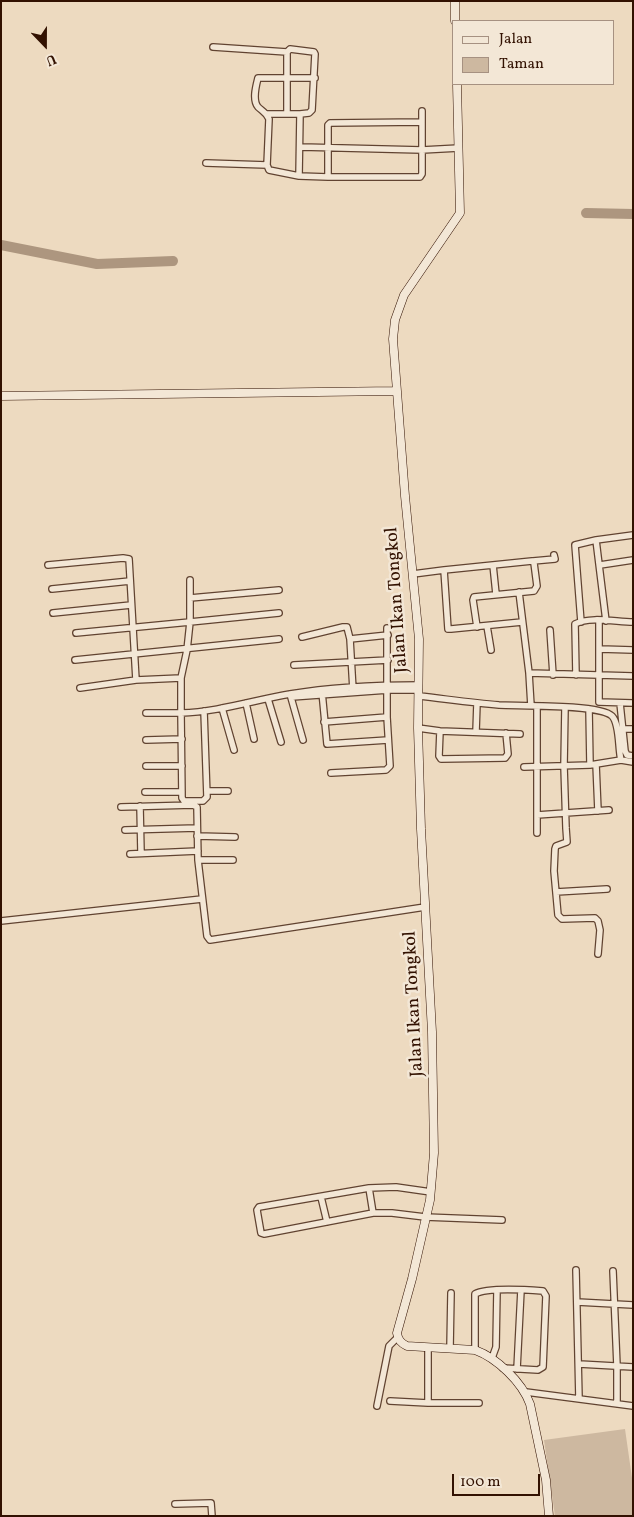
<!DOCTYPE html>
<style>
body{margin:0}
#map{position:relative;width:634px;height:1517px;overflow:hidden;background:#eddac0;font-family:Vollkorn,serif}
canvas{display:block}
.frame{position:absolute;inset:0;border:2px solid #321101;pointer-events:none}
.legend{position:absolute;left:452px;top:20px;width:162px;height:65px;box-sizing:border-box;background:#f3e7d6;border:1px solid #a69181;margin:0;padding:6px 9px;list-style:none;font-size:15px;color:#321101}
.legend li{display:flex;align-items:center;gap:10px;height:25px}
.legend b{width:25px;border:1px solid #a69181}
.north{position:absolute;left:20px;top:20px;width:50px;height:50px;-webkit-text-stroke:4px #f3e7d6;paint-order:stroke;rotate:158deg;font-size:14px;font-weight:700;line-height:20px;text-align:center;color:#321101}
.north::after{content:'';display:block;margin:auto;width:18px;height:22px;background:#321101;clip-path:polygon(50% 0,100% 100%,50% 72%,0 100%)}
.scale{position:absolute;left:452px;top:1474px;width:88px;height:22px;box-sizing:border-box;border:2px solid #321101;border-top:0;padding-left:6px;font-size:15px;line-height:18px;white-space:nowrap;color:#321101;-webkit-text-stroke:4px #f3e7d6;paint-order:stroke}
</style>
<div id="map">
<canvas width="634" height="1517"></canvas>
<div class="frame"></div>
<ul class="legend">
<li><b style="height:6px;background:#f3e7d6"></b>Jalan</li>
<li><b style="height:14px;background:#cdb8a0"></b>Taman</li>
</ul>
<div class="north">U</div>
<div class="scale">100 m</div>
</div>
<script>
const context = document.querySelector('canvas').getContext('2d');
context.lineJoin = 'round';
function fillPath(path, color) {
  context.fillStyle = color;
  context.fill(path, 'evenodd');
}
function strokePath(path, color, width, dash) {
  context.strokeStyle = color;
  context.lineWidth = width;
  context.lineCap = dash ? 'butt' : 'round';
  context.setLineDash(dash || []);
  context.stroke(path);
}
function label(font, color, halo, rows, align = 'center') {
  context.font = font + ' Vollkorn,serif';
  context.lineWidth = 5;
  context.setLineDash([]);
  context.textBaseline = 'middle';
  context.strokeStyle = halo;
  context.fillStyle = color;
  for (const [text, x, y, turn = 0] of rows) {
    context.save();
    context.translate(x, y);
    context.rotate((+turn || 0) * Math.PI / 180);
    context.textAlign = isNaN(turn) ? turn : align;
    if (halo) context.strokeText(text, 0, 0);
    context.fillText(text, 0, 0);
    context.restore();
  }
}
const green = new Path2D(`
 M625,1429L633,1485V1516H555L544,1440Z`);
const river = new Path2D(`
 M586,213L633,214
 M1,245L97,264L173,261`);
const street = new Path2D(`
 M213,47L287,52
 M315,78H258C256,86 252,100 258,107C262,111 266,112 269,119L267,165L269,170L299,176L328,177H420L422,174V111
 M267,114H287
 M301,147L422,150L459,148
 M206,163L267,165
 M299,176L300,114H287V52L290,49L314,52L315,54L312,110L309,113L300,114
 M328,177V125L330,123L422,122
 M596,540L606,621
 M533,561L555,559L554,555
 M48,565L123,558L129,559L136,680
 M493,565L496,594
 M600,565L633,560
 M413,574L444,570
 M190,580V622L279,613
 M52,589L130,581
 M519,592L529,673L531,706
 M190,598L279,590
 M53,613L131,605
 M599,621V702L633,703
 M581,622L575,545L596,540L633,535
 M487,626L491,650
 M477,627L473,600L474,597L534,591L537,586L534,563L532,561L444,570L448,629H451L522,622
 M550,630L553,675
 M76,633L190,622L187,650L181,678
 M302,637L343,627H347L350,639L353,690
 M350,639L388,635
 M600,649L633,650
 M75,660L279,639
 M294,665L388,660
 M529,673L633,676
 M576,675L575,624C591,616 616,622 633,622
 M80,688L136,680L181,678V713H146
 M322,692L327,744L388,740
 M290,694L303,740
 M419,696C446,699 472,703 499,705C519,706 600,704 612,716C620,724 618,749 621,760L633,762
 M292,697L388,690H419
 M268,699L281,742
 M246,703L254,739
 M620,703L625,751L627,755L633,756
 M537,706V833
 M565,707L564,766L566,828L567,842L556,846L555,849L554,871L558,915L562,919L595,918L598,921L600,930L598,954
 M222,708L234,750
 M589,709L590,765
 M204,711L207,797L203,801H184L182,798L181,713C218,712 254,700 290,694C332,687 376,685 419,685
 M324,722L387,717
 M418,728L440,731L520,734
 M622,729H633
 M440,731L439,756L441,759L505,758L508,754L506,733
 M476,732L477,703
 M146,740L182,739
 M596,764L598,811
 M146,766H182
 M524,767L590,765L621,760
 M331,773L386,770L390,766L387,717V628
 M207,791H228
 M145,792H182
 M140,806L141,853
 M121,807L193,805L197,807L198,860L207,936L210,940L425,907
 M537,815L609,810
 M125,830L197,828
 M197,836L235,837
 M130,854L198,851
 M198,860H233
 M556,892L607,889
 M1,921L202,899
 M369,1188L373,1213
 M431,1192L396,1187L369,1188L259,1207L257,1210L261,1233L264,1234L373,1213H392L425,1217L502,1220
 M321,1197L327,1222
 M576,1270L579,1399
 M613,1271L617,1366V1404
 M577,1302L633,1305
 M428,1348V1403H479
 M450,1348L451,1293
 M475,1350V1294C487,1287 529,1290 543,1291L546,1296L543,1367L538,1370L503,1368
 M492,1358L496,1347L497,1290
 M579,1364L633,1367
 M517,1369L521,1290
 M526,1392L633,1406
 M390,1401L428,1403
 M377,1406L389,1346L397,1338
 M175,1504L211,1503L212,1516`);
const secondary = new Path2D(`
 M455,1V21
 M457,84L460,213L404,295L395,320L393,339L405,496L419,639L418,728L421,829L432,1032L434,1153L430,1200L412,1279L397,1333C398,1340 401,1343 407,1346L475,1350C497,1358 522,1382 530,1404L546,1480L549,1516
 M1,396L396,391`);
const streetNames = [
 ["Jalan Ikan Tongkol",398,600,-94],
 ["Jalan Ikan Tongkol",415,1004,-93]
];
fillPath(green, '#cdb8a0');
strokePath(river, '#ad967f', 10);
strokePath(street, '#614331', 8);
strokePath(secondary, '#321101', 9);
strokePath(street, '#f3e7d6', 5.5);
strokePath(secondary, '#f3e7d6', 8);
label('18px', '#321101', '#f3e7d6', streetNames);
</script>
